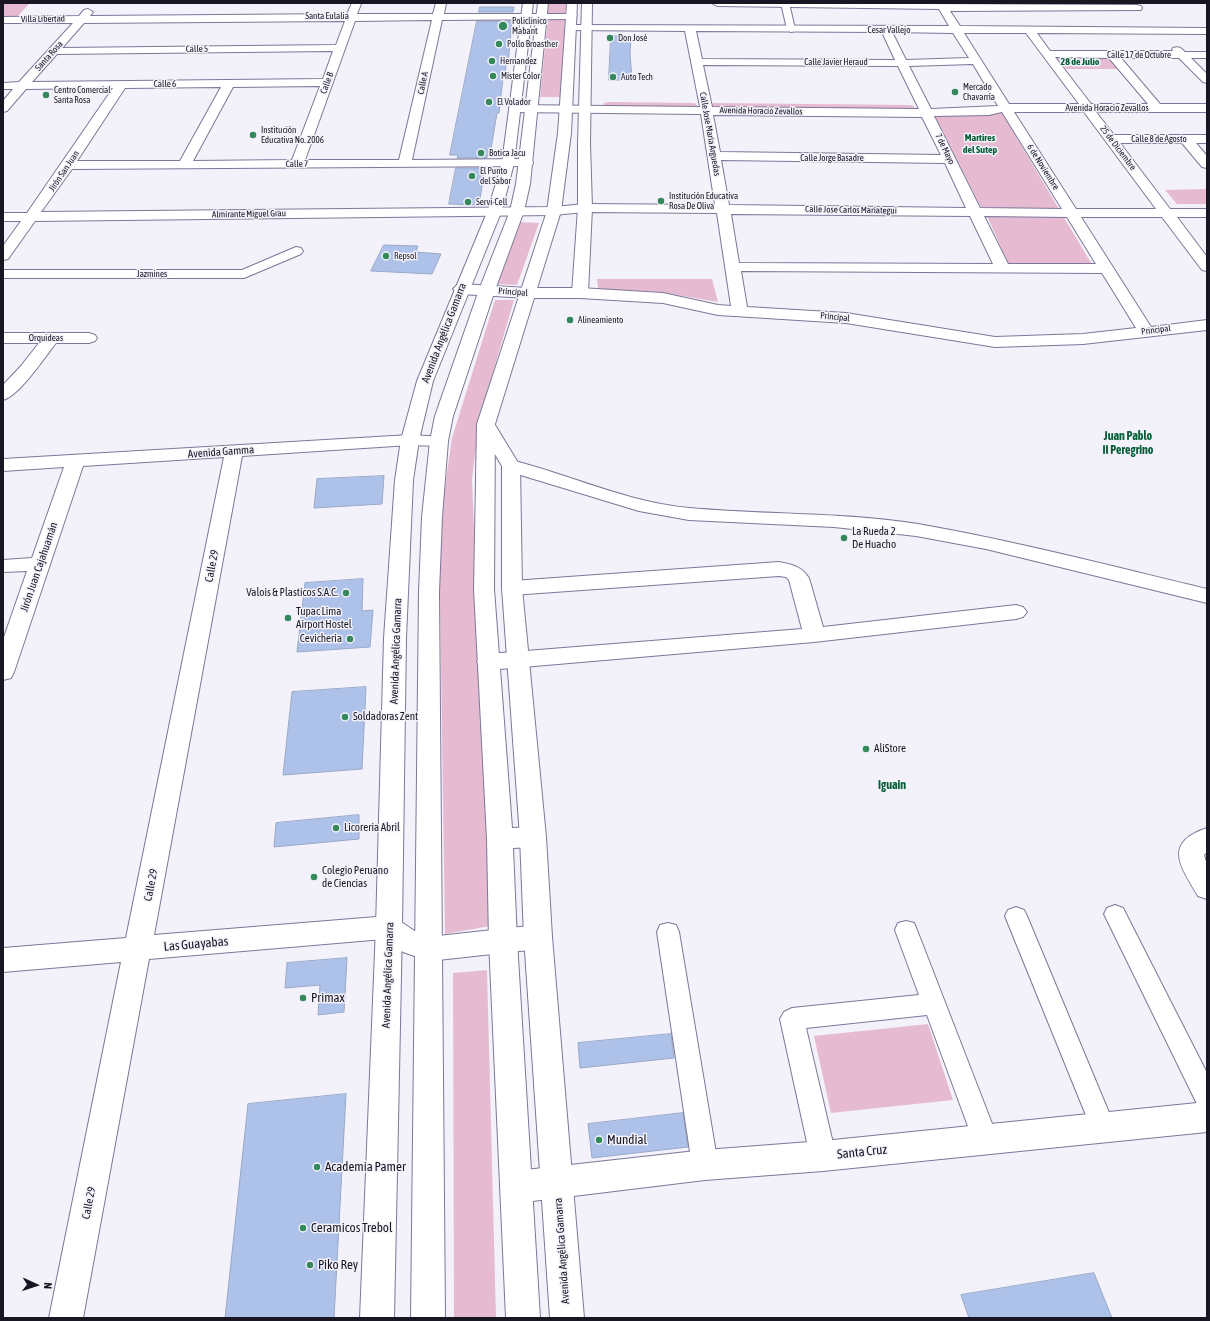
<!DOCTYPE html>
<meta charset="utf-8">
<style>
body{margin:0}
#map{position:relative;width:1210px;height:1321px;overflow:hidden;background:#f3f2fa;font-family:"Asap Condensed",sans-serif}
canvas{display:block}
.frame{position:absolute;inset:0;border:4px solid #181623;pointer-events:none}
.north{position:absolute;left:16px;top:1265px;width:40px;height:40px;-webkit-text-stroke:3px #f3f2fa;paint-order:stroke;rotate:93deg;font-size:11px;font-weight:700;line-height:16px;text-align:center;color:#181623}
.north::after{content:'';display:block;margin:auto;width:14px;height:18px;background:#181623;clip-path:polygon(50% 0,100% 100%,50% 72%,0 100%)}
</style>
<div id="map">
<canvas width="1210" height="1321"></canvas>
<div class="frame"></div>
<div class="north">N</div>
</div>
<script>
const context = document.querySelector('canvas').getContext('2d');
context.lineJoin = 'round';
function fillPath(path, color) {
  context.fillStyle = color;
  context.fill(path, 'evenodd');
}
function strokePath(path, color, width, dash) {
  context.strokeStyle = color;
  context.lineWidth = width;
  context.lineCap = dash ? 'butt' : 'round';
  context.setLineDash(dash || []);
  context.stroke(path);
}
function label(font, color, halo, rows, align = 'center') {
  context.font = font + ' "Asap Condensed",sans-serif';
  context.lineWidth = 3;
  context.setLineDash([]);
  context.textBaseline = 'middle';
  context.strokeStyle = halo;
  context.fillStyle = color;
  for (const [text, x, y, turn = 0] of rows) {
    context.save();
    context.translate(x, y);
    context.rotate((+turn || 0) * Math.PI / 180);
    context.textAlign = isNaN(turn) ? turn : align;
    if (halo) context.strokeText(text, 0, 0);
    context.fillText(text, 0, 0);
    context.restore();
  }
}
const green = new Path2D(`
 M3,3H30L16,18H3Z
 M548,3H566L565,14H548Z
 M548,17H565L561,97H540Z
 M1056,56H1108L1120,69H1066Z
 M609,102L695,103L698,107L694,108L608,107L604,106V103Z
 M713,103L909,105L914,106L915,109L912,111L715,109L712,107L711,104Z
 M1002,113L1059,209H982L935,116Z
 M1207,189V204H1177L1165,190Z
 M987,216H1063L1093,266L1009,265Z
 M519,222L539,223L517,285L496,284Z
 M597,279H712L718,302L660,292L598,289Z
 M495,300H514L480,417L472,479L490,926L445,934L439,529L452,438Z
 M487,970L496,1318H454L453,973Z
 M928,1024L953,1100L831,1113L814,1036Z`);
const building = new Path2D(`
 M480,7H514L513,12H479Z
 M477,21H512L508,63H506L505,78H503L499,113H497L490,155H487V158H457L458,155H450Z
 M611,36H631L630,53L632,80H609Z
 M456,168H485L479,205L449,204Z
 M384,245L418,246L416,252L441,254L432,274L371,271Z
 M384,476L382,504L314,508L317,479Z
 M363,579L362,611L373,610L370,647L297,652L305,583Z
 M366,687L362,769L283,775L292,692Z
 M359,815V839L274,847L276,823Z
 M347,958L344,1012L318,1015L320,985L285,988L287,963Z
 M671,1034L674,1058L580,1068L578,1043Z
 M346,1094L334,1318H225L248,1104Z
 M683,1113L688,1147L592,1158L588,1124Z
 M1094,1273L1112,1318H969L961,1295Z`);
const pedestrian = new Path2D(`
 M781,3H789L795,29L794,31L791,32L787,29Z
 M1115,905L1123,908L1207,1073V1110L1198,1106L1104,914L1107,908Z
 M1016,907L1024,910L1027,916L1115,1127L1112,1135L1103,1139L1094,1135L1005,916L1008,910Z
 M906,921L914,923L917,930L998,1139L994,1148L985,1151L976,1148L927,1015L806,1028L836,1156L832,1165L823,1168L814,1165L810,1156L780,1019L784,1012L792,1008L919,995L895,930L898,923Z
 M668,923L676,925L679,932L718,1165L714,1174L705,1178L696,1174L692,1165L657,932L660,925Z`);
const minor = new Path2D(`
 M352,3L361,4L357,14H433L436,3H446L444,14H576L577,16L572,19L442,20L412,160L527,159L532,160L533,163L532,166L72,169L41,212L554,207L585,204L715,205L701,114L511,112L509,109L511,106L515,105L700,107L685,31L571,30L567,29L566,27L567,25L949,26L939,9L717,6L712,3L1137,5L1141,6L1142,8L1141,10L950,11L960,26L1207,28V34L1037,33L1050,51H1173L1172,50L1173,48C1179,46 1181,48 1185,52H1207V58H1191L1207,74V83L1203,82L1179,58H1121L1160,104H1207V112H1096L1114,135H1207V143H1196L1207,156V168L1202,167L1182,143H1120L1170,209H1207V217H1177L1207,257V271L1202,270L1162,217H1081L1151,327L1207,320V330L1083,344L995,347L846,323L718,315L663,303L580,298H527L461,294L456,292L453,289L456,286L461,284L527,288H580L663,293L718,305L731,306L717,213L585,212L554,215L35,221L8,259L3,260V246L21,221H3V213H27L113,88L26,89L7,111L3,112V101L13,89H3V83L19,82L73,23H3V17L79,16L84,10L88,9L93,12L90,16L347,14ZM432,20L399,160H305L355,21ZM345,21L336,45L62,48L84,23ZM696,31L882,32L895,60L702,59ZM892,32L953,33L969,58L906,60ZM964,33H1026L1079,104H1009ZM333,51L323,79L32,82L57,54ZM1055,57L1109,58L1148,104H1091ZM973,64L998,106L931,109L909,66ZM703,65L898,66L919,109L712,107ZM320,86L292,160L193,161L233,87ZM221,87L180,161H77L125,88ZM1002,112L1062,209L980,208L934,116L989,115ZM1014,112H1084L1156,209H1076ZM713,115L922,117L941,155L720,152ZM721,160L945,163L966,208L729,205ZM731,214L970,216L993,264L739,263ZM984,216L1067,217L1096,264H1008ZM741,271L1102,273L1136,328L1083,334L995,337L846,313L747,307Z
 M296,247L301,248L303,251L301,254L244,278H3V270H242Z
 M3,333H89L95,335L97,338L95,341L89,343H56C45,357 19,396 3,400V385L21,366L39,343H3Z
 M410,435L445,437L448,441L445,445L439,446L410,445L242,456L154,935L389,916C404,921 414,934 429,937L538,925L548,929L552,937L548,945L538,949L429,961L403,952L384,939L149,959L83,1318H49L121,962L3,972V948L126,938L224,457L83,466L14,672L11,678L3,680V640L27,571L3,572V560L32,558L64,467L3,471V459Z
 M511,460C571,475 629,503 690,508C766,515 843,512 918,524C1015,541 1111,566 1207,589V603L986,549L916,536L834,527L689,520L639,511L504,470L502,466L504,462Z
 M779,562C793,565 801,566 809,578L823,627L1016,605L1023,607L1027,612L1023,617L1016,619L814,642L488,670L480,667L477,662L480,657L488,654L802,629L789,580L786,577L779,576L512,595L505,593L502,588L505,583L512,581Z
 M1207,828V852L1204,855L1207,865V899L1198,896C1181,867 1162,843 1207,828Z
 M1207,1102V1132L823,1171L705,1180L516,1203L505,1198L500,1187L505,1176L516,1171L705,1150L823,1141Z`);
const tertiary = new Path2D(`
 M582,3H592L590,143L592,208L588,293L585,296L580,298L575,296L572,293L578,208V143Z`);
const secondary = new Path2D(`
 M523,3H533L514,163L502,210L433,381L419,440L413,480L406,638L402,927L394,1318H360L376,927L384,638L395,480L401,440L417,381L488,210L502,163Z
 M486,419L492,420L520,466L522,588L546,837L552,937L584,1318H550L524,937L520,837L502,588V466L477,424L480,420Z`);
const primary = new Path2D(`
 M538,3H548L530,184L524,211L495,290L453,416L448,441L442,517L439,592L445,1318H411L419,592L422,517L430,441L435,416L479,290L510,211L516,184Z
 M567,3H577L571,133L561,211L495,424L494,589L512,828L533,827L542,830L546,837L542,844L533,847L513,848L517,941L540,1318H506L489,941L487,839L474,589L477,424L547,211L558,133Z`);
const markers = [
 [503,26,5,"#34885b"],
 [610,38,4,"#34885b"],
 [499,44,4,"#34885b"],
 [492,61,4,"#34885b"],
 [493,76,4,"#34885b"],
 [613,77,4,"#34885b"],
 [955,92,4,"#34885b"],
 [46,95,4,"#34885b"],
 [489,102,4,"#34885b"],
 [253,135,4,"#34885b"],
 [481,153,4,"#34885b"],
 [472,176,4,"#34885b"],
 [661,201,4,"#34885b"],
 [468,202,4,"#34885b"],
 [386,256,4,"#34885b"],
 [570,320,4,"#34885b"],
 [844,538,4,"#34885b"],
 [346,593,4,"#34885b"],
 [288,618,4,"#34885b"],
 [350,639,4,"#34885b"],
 [345,717,4,"#34885b"],
 [866,749,4,"#34885b"],
 [336,828,4,"#34885b"],
 [314,877,4,"#34885b"],
 [303,998,4,"#34885b"],
 [599,1140,4,"#34885b"],
 [317,1167,4,"#34885b"],
 [303,1228,4,"#34885b"],
 [310,1265,4,"#34885b"]
];
const farStreetnames = [
 ["Santa Eulalia",327,16],
 ["Villa Libertad",43,19,-1],
 ["Cesar Vallejo",889,30],
 ["Calle 5",197,49,-1],
 ["Calle 17 de Octubre",1139,55],
 ["Santa Rosa",49,56,-48],
 ["Calle Javier Heraud",836,62],
 ["Calle B",327,83,-70],
 ["Calle A",423,83,-78],
 ["Calle 6",165,84],
 ["Avenida Horacio Zevallos",1107,108],
 ["Avenida Horacio Zevallos",761,111,1],
 ["Calle Jose Maria Arguedas",710,134,80],
 ["Calle 8 de Agosto",1159,139],
 ["25 de Diciembre",1118,148,53],
 ["7 de Mayo",945,149,64],
 ["Calle Jorge Basadre",832,158],
 ["Calle 7",297,164,-1],
 ["6 de Noviembre",1043,167,58],
 ["Jirón San Juan",64,171,-56],
 ["Calle Jose Carlos Mariategui",851,210,1],
 ["Almirante Miguel Grau",249,214,-1],
 ["Jazmines",152,274],
 ["Principal",513,292,4],
 ["Principal",835,317,6],
 ["Principal",1156,330,-7],
 ["Orquideas",46,338]
];
const farPoinames = [
 ["Policlinico",512,21],
 ["Mabant",512,31],
 ["Don José",618,38],
 ["Pollo Broasther",507,44],
 ["Hernandez",500,61],
 ["Mister Color",501,76],
 ["Auto Tech",621,77],
 ["Mercado",963,87],
 ["Chavarría",963,97],
 ["Centro Comercial",54,90],
 ["Santa Rosa",54,100],
 ["El Volador",497,102],
 ["Institución",261,130],
 ["Educativa No. 2006",261,140],
 ["Botica Jacu",489,153],
 ["El Punto",480,171],
 ["del Sabor",480,181],
 ["Institución Educativa",669,196],
 ["Rosa De Oliva",669,206],
 ["Servi-Cell",476,202],
 ["Repsol",394,256],
 ["Alineamiento",578,320]
];
const farNeighbourhoodnames = [
 ["28 de Julio",1080,62],
 ["Martires",980,138],
 ["del Sutep",980,150]
];
const streetNames = [
 ["Avenida Angélica Gamarra",444,333,-69],
 ["Avenida Gamma",221,452,-4],
 ["Calle 29",212,566,-79],
 ["Jirón Juan Cajahuamán",39,567,-71],
 ["Avenida Angélica Gamarra",396,651,-88],
 ["Calle 29",151,885,-79],
 ["Avenida Angélica Gamarra",388,975,-88],
 ["Calle 29",89,1203,-79],
 ["Avenida Angélica Gamarra",562,1251,-94]
];
const poiNames = [
 ["La Rueda 2",852,532],
 ["De Huacho",852,545],
 ["Valois & Plasticos S.A.C.",338,593,"right"],
 ["Tupac Lima",296,612],
 ["Airport Hostel",296,625],
 ["Cevicheria",342,639,"right"],
 ["Soldadoras Zent",353,717],
 ["AliStore",874,749],
 ["Licoreria Abril",344,828],
 ["Colegio Peruano",322,871],
 ["de Ciencias",322,884]
];
const neighbourhoodNames = [
 ["Juan Pablo",1128,436],
 ["II Peregrino",1128,450],
 ["Iguain",892,785]
];
const nearStreetnames = [
 ["Las Guayabas",196,944,-5],
 ["Santa Cruz",862,1152,-6]
];
const nearPoinames = [
 ["Primax",311,998],
 ["Mundial",607,1140],
 ["Academia Pamer",325,1167],
 ["Ceramicos Trebol",311,1228],
 ["Piko Rey",318,1265]
];
fillPath(green, '#e6bbd2');
fillPath(building, '#aec2e9');
strokePath(building, '#99a8c8', 1);
strokePath(pedestrian, '#7c7798', 2);
strokePath(minor, '#7c7798', 2);
strokePath(tertiary, '#7c7798', 2);
strokePath(secondary, '#7c7798', 2);
strokePath(primary, '#7c7798', 2);
fillPath(pedestrian, '#fff');
fillPath(minor, '#fff');
fillPath(tertiary, '#fff');
fillPath(secondary, '#fff');
fillPath(primary, '#fff');
for (const [x, y, r, color] of markers) {
  const dot = new Path2D();
  dot.arc(x, y, r, 0, 2 * Math.PI);
  context.fillStyle = color;
  context.fill(dot);
  strokePath(dot, '#f3f2fa', 1.5);
}
label('9px', '#181623', '#f3f2fa', farStreetnames);
label('9px', '#181623', '#f3f2fa', farPoinames, 'left');
label('bold 10px', '#065e37', '#f3f2fa', farNeighbourhoodnames);
label('11px', '#181623', '#f3f2fa', streetNames);
label('11px', '#181623', '#f3f2fa', poiNames, 'left');
label('bold 12px', '#065e37', '#f3f2fa', neighbourhoodNames);
label('13px', '#181623', '#f3f2fa', nearStreetnames);
label('13px', '#181623', '#f3f2fa', nearPoinames, 'left');
</script>
